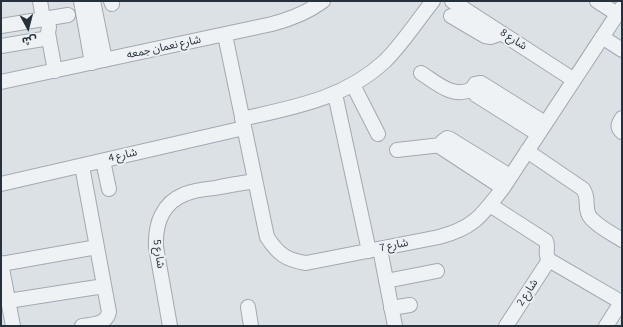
<!DOCTYPE html>
<meta charset="utf-8">
<style>
body{margin:0}
#map{position:relative;width:623px;height:327px;overflow:hidden;background:#dce1e6;font-family:"Source Sans 3","Noto Sans Arabic",sans-serif}
canvas{display:block}
.frame{position:absolute;inset:0;border:2px solid #26313c;pointer-events:none}
.north{position:absolute;left:8px;top:8px;width:40px;height:40px;-webkit-text-stroke:3px #ecf0f4;paint-order:stroke;rotate:173deg;font-size:11px;font-weight:700;line-height:16px;text-align:center;color:#26313c}
.north::after{content:'';display:block;margin:auto;width:14px;height:18px;background:#26313c;clip-path:polygon(50% 0,100% 100%,50% 72%,0 100%)}
</style>
<div id="map">
<canvas width="623" height="327"></canvas>
<div class="frame"></div>
<div class="north">ش</div>
</div>
<script>
const context = document.querySelector('canvas').getContext('2d');
context.lineJoin = 'round';
function strokePath(path, color, width, dash) {
  context.strokeStyle = color;
  context.lineWidth = width;
  context.lineCap = dash ? 'butt' : 'round';
  context.setLineDash(dash || []);
  context.stroke(path);
}
function label(font, color, halo, rows, align = 'center') {
  context.font = font + ' "Source Sans 3","Noto Sans Arabic",sans-serif';
  context.lineWidth = 4;
  context.setLineDash([]);
  context.textBaseline = 'middle';
  context.strokeStyle = halo;
  context.fillStyle = color;
  for (const [text, x, y, turn = 0] of rows) {
    context.save();
    context.translate(x, y);
    context.rotate((+turn || 0) * Math.PI / 180);
    context.textAlign = isNaN(turn) ? turn : align;
    if (halo) context.strokeText(text, 0, 0);
    context.fillText(text, 0, 0);
    context.restore();
  }
}
const minor = new Path2D(`
 M40,1L43,19
 M81,1L92,63
 M93,1L105,60
 M111,1L112,4
 M452,1L574,80
 M597,1L617,14
 M451,16L485,36L491,37L502,33
 M47,18L49,27L48,33L55,71
 M1,26L68,15
 M225,35L267,237C278,254 286,260 306,263L439,237C474,228 482,215 503,188L622,7
 M602,37L622,50
 M1,46L49,38
 M421,73C437,83 453,99 472,89
 M1,82L272,24C291,19 307,13 323,1
 M353,85L378,134
 M335,94L369,251
 M622,118C619,123 616,127 622,132
 M242,119C294,107 344,99 385,61C403,43 417,21 433,1
 M538,134L476,95L472,89L475,84L481,83L545,123
 M397,150L441,145
 M527,151L583,189C589,198 585,204 588,213C591,223 613,234 622,240
 M103,161L109,189
 M1,184L244,128
 M503,188L445,150L442,148V142L447,138L450,139L510,176
 M490,205L546,241C549,247 544,254 549,260L621,302
 M380,249L395,326
 M1,263L13,326
 M1,264L97,247
 M386,281L437,271
 M8,301L104,286
 M248,307L251,326
 M391,308L410,305
 M82,326C93,324 106,325 109,312L82,166
 M170,326L156,247C155,224 162,203 185,194C194,190 205,189 215,188C229,185 242,183 255,181
 M506,326L549,260
 M606,326L622,301`);
const streetNames = [
 ["شارع 8",513,40,33],
 ["شارع نعمان جمعه",164,48,-12],
 ["شارع 4",123,156,-13],
 ["شارع 7",394,246,-11],
 ["شارع 5",158,254,82],
 ["شارع 2",528,293,-57]
];
strokePath(minor, '#a2a9b0', 16);
strokePath(minor, '#eff2f5', 14);
label('11px', '#26313c', '#ecf0f4', streetNames);
</script>
